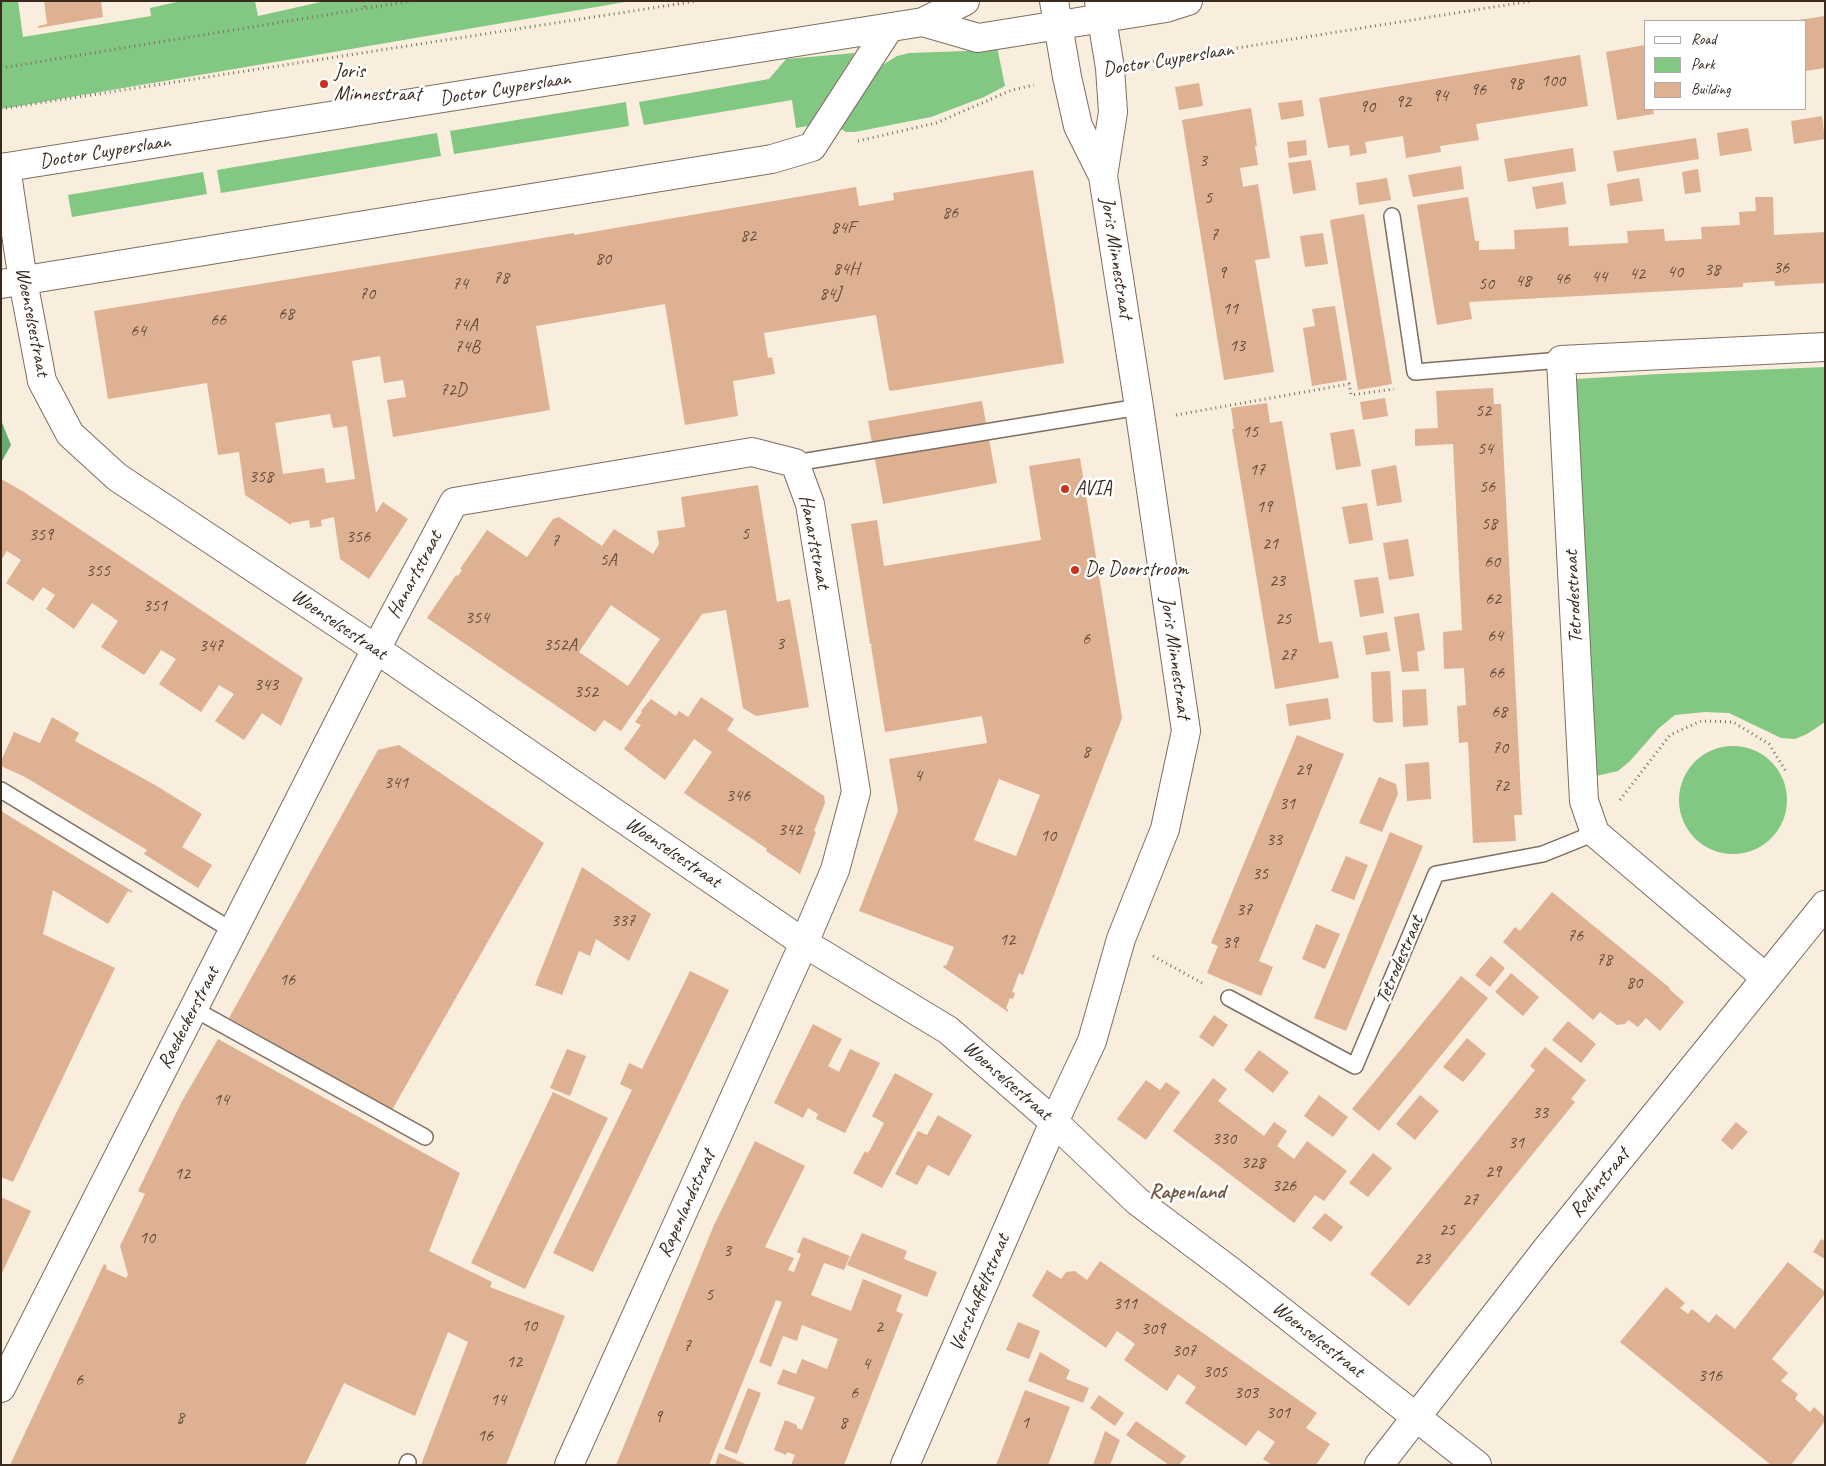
<!DOCTYPE html>
<style>
body{margin:0}
#map{position:relative;width:1826px;height:1466px;overflow:hidden;background:#f9edde;font-family:Caveat,sans-serif}
canvas{display:block}
.frame{position:absolute;inset:0;border:2px solid #3b2a1e;pointer-events:none}
.legend{position:absolute;left:1644px;top:20px;width:162px;height:90px;box-sizing:border-box;background:#fff;border:1px solid #b1aaa5;margin:0;padding:6px 9px;list-style:none;font-size:15px;color:#3b2a1e}
.legend li{display:flex;align-items:center;gap:10px;height:25px}
.legend b{width:25px;border:1px solid #b1aaa5}
</style>
<div id="map">
<canvas width="1826" height="1466"></canvas>
<div class="frame"></div>
<ul class="legend">
<li><b style="height:6px;background:#fff"></b>Road</li>
<li><b style="height:14px;background:#82c883"></b>Park</li>
<li><b style="height:14px;background:#deb192"></b>Building</li>
</ul>
</div>
<script>
const context = document.querySelector('canvas').getContext('2d');
context.lineJoin = 'round';
function fillPath(path, color) {
  context.fillStyle = color;
  context.fill(path, 'evenodd');
}
function strokePath(path, color, width, dash) {
  context.strokeStyle = color;
  context.lineWidth = width;
  context.lineCap = dash ? 'butt' : 'round';
  context.setLineDash(dash || []);
  context.stroke(path);
}
function label(font, color, halo, rows, align = 'center') {
  context.font = font + ' Caveat,sans-serif';
  context.lineWidth = 5;
  context.setLineDash([]);
  context.textBaseline = 'middle';
  context.strokeStyle = halo;
  context.fillStyle = color;
  for (const [text, x, y, turn = 0] of rows) {
    context.save();
    context.translate(x, y);
    context.rotate((+turn || 0) * Math.PI / 180);
    context.textAlign = isNaN(turn) ? turn : align;
    if (halo) context.strokeText(text, 0, 0);
    context.fillText(text, 0, 0);
    context.restore();
  }
}
const green = new Path2D(`
 M1,1H18L23,37L151,16L150,8L181,1H255L258,16L325,1H631L1,109Z
 M997,47L1005,86L984,97L931,117L855,132H846L840,128L875,72L884,64L897,56L909,53L966,51Z
 M855,53L808,126L796,128L792,100L644,125L639,102L769,79L786,59Z
 M626,102L629,126L454,154L450,131Z
 M437,133L441,156L221,193L217,170Z
 M203,172L207,194L72,217L68,195Z
 M1825,367V722L1807,734L1795,739L1781,738L1729,713L1705,712L1675,715L1659,728L1630,761L1618,771L1596,776L1576,379L1659,374Z
 M1679 800a54 54 0 1 1 108 0a54 54 0 1 1-108 0Z`);
const forest = new Path2D(`
 M1,420L11,445L2,461L1,460Z`);
const building = new Path2D(`
 M44,1H101L103,17L38,28V26L47,24Z
 M1825,16V68L1805,71V21L1798,20Z
 M1645,45V109H1653L1654,114L1617,120L1606,52Z
 M1580,55L1588,106L1476,124L1479,140L1440,146L1441,152L1406,158L1403,136L1365,142L1367,153L1350,156L1349,145L1328,148L1319,98Z
 M1199,83L1203,106L1179,110L1175,87Z
 M1302,100L1304,116L1281,120L1278,103Z
 M1251,108L1257,146H1255L1258,165L1240,168L1243,187L1258,184L1270,258L1255,260L1274,372L1224,380L1182,120Z
 M1822,116L1825,139L1794,144L1791,121Z
 M1748,128L1752,151L1720,156L1717,133Z
 M1696,138L1699,159L1617,172L1613,151Z
 M1306,140L1307,155L1289,158L1287,142Z
 M1573,148L1576,171L1508,182L1504,159Z
 M1311,160L1316,190L1293,194L1288,163Z
 M1461,166L1464,189L1413,197L1408,175Z
 M1698,169L1701,192L1685,194L1682,172Z
 M1033,170L1064,363L891,391L889,390L876,315L806,326L764,333L768,358L772,357L775,374L733,381L738,416L685,425L665,304L536,326L550,410L393,437L387,400L406,397L403,380L384,383L380,356L352,361L376,513L383,502L408,519L369,579L340,559L334,517L321,520L322,526L310,528L309,520L291,523V525L245,495L239,452L218,455L207,383L108,399L94,311L574,233V235L856,187L859,206L894,200L893,193ZM330,414L333,428L347,426L355,479L326,483L324,468L283,474L275,423Z
 M1387,178L1391,200L1359,205L1356,183Z
 M1639,178L1643,201L1610,206L1607,184Z
 M1563,182L1566,204L1536,209L1532,187Z
 M1468,197L1475,241H1479V250L1515,249L1514,230L1552,228L1568,227L1569,246L1628,243L1627,231L1664,229L1665,241L1702,239L1701,227L1740,225L1739,212L1756,211L1755,197H1773L1774,235L1825,232V283L1775,286L1774,281L1743,283V287L1469,302L1472,319L1437,325L1417,205Z
 M1364,214L1392,384L1358,390L1330,220Z
 M1323,233L1328,264L1305,267L1300,236Z
 M1335,306L1347,380L1312,386L1303,328L1315,326L1312,309Z
 M1493,388L1494,404H1501L1522,815H1514L1516,841L1473,843L1468,742L1459,743L1457,706L1466,705L1464,668L1444,669L1443,632L1462,630L1453,444L1415,446V429L1438,428L1436,391Z
 M1385,398L1388,416L1363,420L1360,402Z
 M982,401L997,483L883,504L868,421Z
 M1267,403L1270,423L1282,421L1319,643L1332,641L1339,678L1275,689L1232,429H1234L1231,408Z
 M1354,429L1361,466L1336,470L1330,433Z
 M1080,458L1122,718L1023,975L1019,973L1012,992L1015,993L1013,999L1010,998L1006,1008L1008,1010V1012L943,967L944,965L946,966L954,947L859,911L898,811L889,759L987,743L982,716L885,732L871,646L872,644H870L851,524L877,520L884,566L1041,540L1029,466ZM999,779L1040,795L1016,856L974,840Z
 M1396,465L1402,502L1377,506L1371,470Z
 M1,479L24,492L303,678L281,726L262,713L244,740L215,721L234,694L219,685L201,712L159,684L176,659L161,650L144,675L101,647L118,621L92,603L74,629L46,609L55,595L43,587L33,601L6,583L21,560L7,551L1,560Z
 M758,485L777,602L790,599L809,707L756,716L743,708L726,610L702,614L621,731L604,720L595,732L427,618L456,575L458,576L462,570L460,569L487,530L527,557L553,519L559,517L602,546L614,529L653,554L659,544L657,531L685,527L681,497ZM611,605L660,639L628,686L579,652Z
 M1367,503L1373,540L1349,544L1342,507Z
 M1408,539L1414,576L1389,580L1383,543Z
 M1378,577L1384,613L1360,617L1354,580Z
 M1419,613L1425,650L1417,652L1419,671L1402,672L1394,617Z
 M1387,632L1390,651L1366,655L1363,636Z
 M1390,671L1393,722L1377,723L1373,721L1371,672Z
 M1426,689L1428,725L1403,727L1402,690Z
 M701,697L734,719L727,730L824,796L825,803L814,831L816,832L800,874L766,851L767,849L684,793L712,752L694,739L665,780L624,749L641,725L635,722L642,712L641,711L651,699L676,716L679,711L688,717Z
 M1328,698L1331,719L1289,726L1286,704Z
 M52,717L79,733L75,741L155,785L202,814L182,847L212,865L198,888L144,854L147,850L25,777L1,766V761L14,732L40,743Z
 M1297,735L1344,754L1259,961L1273,967L1261,996L1207,973L1218,946L1211,943Z
 M399,745L544,843L392,1110L229,1018L378,750Z
 M1429,762L1431,799L1407,801L1405,764Z
 M1379,777L1396,784L1398,794L1382,832L1359,823Z
 M1,811L132,891V893L128,891L108,924L53,890L43,934L115,968L13,1182L1,1177Z
 M1390,832L1423,846L1346,1031L1314,1018Z
 M1346,856L1368,865L1354,900L1331,891Z
 M582,867L651,914L629,961L596,939L590,956L579,951L562,995L535,985Z
 M1552,892L1670,988L1669,989L1684,1002L1660,1031L1646,1018L1638,1027L1628,1020L1625,1024L1617,1025L1600,1012L1593,1020L1503,942L1515,927L1520,931Z
 M1316,924L1340,934L1325,969L1302,959Z
 M1491,956L1505,968L1490,987L1475,975Z
 M690,971L729,990L593,1272L553,1253L632,1090L620,1084L629,1063L642,1069Z
 M1511,973L1539,997L1523,1016L1495,992Z
 M1461,976L1488,998L1379,1131L1352,1109Z
 M1214,1015L1228,1025L1213,1047L1199,1037Z
 M1568,1021L1596,1044L1581,1063L1552,1040Z
 M813,1024L842,1039L828,1066L839,1072L850,1049L880,1063L845,1133L816,1119L818,1114L808,1108L803,1118L774,1103Z
 M1467,1038L1486,1054L1463,1082L1443,1067Z
 M218,1039L460,1173L429,1251L492,1282L490,1287L565,1316L506,1465H421L468,1342L448,1332L415,1416L344,1383L305,1465H10L104,1264L107,1266L106,1269L126,1278L128,1275L120,1246L145,1194L138,1191L181,1103Z
 M1545,1047L1586,1080L1571,1099L1575,1102L1409,1306L1370,1274L1535,1070L1530,1066Z
 M567,1049L586,1056L570,1096L550,1088Z
 M1259,1050L1289,1072L1273,1093L1244,1070Z
 M895,1073L933,1094L882,1188L853,1173L865,1151L867,1153L870,1150L884,1123L872,1116Z
 M1213,1078L1227,1089L1218,1101L1264,1136L1274,1122L1287,1131L1277,1146L1294,1159L1307,1141L1347,1171L1324,1201L1315,1195L1294,1223L1173,1131Z
 M1146,1080L1160,1090L1166,1082L1180,1092L1146,1140L1117,1119Z
 M553,1092L608,1118L525,1289L471,1263Z
 M1319,1095L1348,1117L1333,1137L1304,1116Z
 M1420,1095L1439,1111L1415,1140L1396,1124Z
 M938,1115L972,1135L949,1176L928,1165L917,1185L895,1174L918,1131L927,1135Z
 M1736,1122L1748,1132L1732,1150L1721,1140Z
 M755,1141L805,1166L765,1247L794,1258L788,1270L794,1272L801,1254L797,1252L803,1237L850,1256L844,1270L824,1263L811,1295L851,1311L863,1279L902,1295L896,1311L903,1314L844,1465H791L795,1455L787,1452L786,1455L774,1450L785,1420L797,1425V1428L802,1430L815,1397L777,1384L783,1369L796,1374L802,1359L827,1369L838,1339L802,1325L797,1341L783,1336L771,1367L759,1362L782,1302L776,1300L709,1465H616L714,1225Z
 M1373,1153L1392,1168L1368,1197L1349,1183Z
 M1,1197L31,1211L1,1275Z
 M1325,1213L1343,1227L1331,1242L1312,1228Z
 M862,1233L907,1251L904,1259L937,1272L927,1297L847,1265Z
 M1821,1239L1825,1241V1259L1813,1252Z
 M1100,1261L1317,1413L1306,1428L1330,1444L1316,1465H1272L1263,1459L1275,1442L1258,1430L1246,1446L1185,1403L1196,1387L1178,1374L1167,1391L1124,1360L1135,1344L1117,1331L1106,1348L1032,1296L1047,1270L1061,1279L1066,1272L1075,1271L1087,1280Z
 M1788,1262L1825,1292V1294L1772,1359L1788,1373L1781,1381L1798,1394L1795,1399L1810,1412L1814,1407L1825,1417V1421L1791,1465H1771L1620,1342L1666,1287L1685,1303L1680,1308L1688,1314L1692,1309L1709,1323L1716,1314L1735,1329Z
 M1018,1322L1040,1331L1029,1359L1006,1350Z
 M1040,1352L1070,1370L1066,1379L1089,1388L1083,1403L1028,1381Z
 M748,1388L761,1393L737,1454L724,1449Z
 M1025,1390L1070,1407L1048,1465H996Z
 M1099,1395L1124,1413L1115,1426L1090,1408Z
 M1136,1421L1186,1456L1179,1465H1169L1126,1435Z
 M1105,1431L1120,1440L1110,1465H1093Z
 M719,1453L748,1465H715Z`);
const path = new Path2D(`
 M364,1L365,8
 M1143,63L1531,1
 M1,68L411,1
 M1,109L697,1
 M858,141L936,123L1012,90L1034,85
 M1176,415L1349,384L1351,395L1394,389
 M1620,800L1670,735L1701,721L1733,722L1769,744L1787,773
 M1153,956L1204,984`);
const service = new Path2D(`
 M1392,216L1415,372L1561,360
 M795,463L1139,407
 M1,790L233,931
 M1229,998L1355,1066L1436,874L1543,854L1595,833
 M194,1009L425,1137
 M407,1465L408,1462`);
const minor = new Path2D(`
 M1,284L772,159L812,147L889,28
 M1766,978L1595,833L1584,801L1561,360L1825,347
 M1,1388L376,649L454,502L752,452L795,463L810,504L856,792L835,870L804,943L569,1465
 M1379,1465L1545,1251L1825,905`);
const tertiary = new Path2D(`
 M1099,1L1110,68L1113,112L1103,176
 M923,22L978,38L1166,8L1188,1
 M6,167L23,281L42,381L70,434L117,477L376,649L804,943L948,1030L1054,1122L1137,1201L1233,1273L1477,1465
 M1,168L923,22L965,1
 M905,1465L1054,1122L1092,1041L1121,939L1165,829L1186,731L1139,407L1103,176L1078,126L1067,77L1054,1`);
const markers = [
 [324,84,5,"#c8321e"],
 [1065,489,5,"#c8321e"],
 [1075,570,5,"#c8321e"]
];
const numberNames = [
 ["100",1553,81],
 ["98",1515,84],
 ["96",1478,90],
 ["94",1440,96],
 ["92",1403,102],
 ["90",1367,107],
 ["3",1203,161],
 ["5",1208,198],
 ["86",950,213],
 ["84F",843,228],
 ["7",1214,235],
 ["82",748,236],
 ["80",603,259],
 ["36",1781,268],
 ["84H",846,269],
 ["38",1712,270],
 ["40",1675,272],
 ["9",1222,273],
 ["42",1637,274],
 ["44",1599,277],
 ["78",501,278],
 ["46",1562,279],
 ["48",1523,281],
 ["74",460,284],
 ["50",1486,284],
 ["70",367,294],
 ["84J",830,294],
 ["11",1230,309],
 ["68",286,314],
 ["66",218,320],
 ["74A",465,325],
 ["64",138,331],
 ["13",1237,346],
 ["74B",467,347],
 ["72D",453,390],
 ["52",1483,411],
 ["15",1250,432],
 ["54",1485,449],
 ["17",1257,470],
 ["358",261,477],
 ["56",1487,487],
 ["19",1264,507],
 ["58",1489,524],
 ["5",745,534],
 ["359",41,535],
 ["356",358,537],
 ["7",555,541],
 ["21",1270,544],
 ["5A",608,560],
 ["60",1492,562],
 ["355",98,571],
 ["23",1277,581],
 ["62",1493,599],
 ["351",155,606],
 ["354",477,618],
 ["25",1283,619],
 ["64",1495,636],
 ["6",1086,639],
 ["3",780,644],
 ["352A",560,645],
 ["347",211,646],
 ["27",1288,655],
 ["66",1496,673],
 ["343",266,685],
 ["352",586,692],
 ["68",1499,712],
 ["70",1500,748],
 ["8",1086,752],
 ["29",1303,770],
 ["4",918,776],
 ["341",396,783],
 ["72",1501,786],
 ["346",738,796],
 ["31",1287,804],
 ["342",790,830],
 ["10",1048,836],
 ["33",1274,840],
 ["35",1260,874],
 ["37",1244,910],
 ["337",623,921],
 ["76",1575,936],
 ["12",1007,940],
 ["39",1230,943],
 ["78",1604,960],
 ["16",287,980],
 ["80",1634,983],
 ["14",221,1100],
 ["33",1540,1113],
 ["330",1224,1139],
 ["31",1516,1143],
 ["328",1253,1163],
 ["29",1493,1172],
 ["12",182,1174],
 ["326",1284,1186],
 ["27",1470,1200],
 ["25",1447,1230],
 ["10",147,1238],
 ["3",727,1251],
 ["23",1422,1259],
 ["5",709,1295],
 ["311",1125,1304],
 ["10",529,1326],
 ["2",879,1327],
 ["309",1153,1329],
 ["7",687,1346],
 ["307",1184,1351],
 ["12",514,1362],
 ["4",866,1364],
 ["305",1215,1372],
 ["316",1710,1376],
 ["6",79,1380],
 ["6",854,1393],
 ["303",1246,1393],
 ["14",498,1400],
 ["301",1278,1413],
 ["9",658,1417],
 ["8",180,1418],
 ["8",843,1423],
 ["1",1025,1423],
 ["16",485,1436]
];
const streetNames = [
 ["Doctor Cuyperslaan",1168,60,-9],
 ["Doctor Cuyperslaan",505,89,-9],
 ["Doctor Cuyperslaan",105,152,-9],
 ["Joris Minnestraat",1116,258,81],
 ["Woenselsestraat",32,322,79],
 ["Hanartstraat",814,542,79],
 ["Hanartstraat",415,575,-62],
 ["Tetrodestraat",1574,597,-93],
 ["Woenselsestraat",339,625,34],
 ["Joris Minnestraat",1175,658,82],
 ["Woenselsestraat",673,853,34],
 ["Tetrodestraat",1400,960,-67],
 ["Raedeckerstraat",189,1018,-63],
 ["Woenselsestraat",1007,1081,41],
 ["Rodinstraat",1600,1183,-51],
 ["Rapenlandstraat",687,1204,-66],
 ["Verschaffeltstraat",980,1293,-67],
 ["Woenselsestraat",1318,1340,38]
];
const poiNames = [
 ["Joris",334,72],
 ["Minnestraat",334,95],
 ["AVIA",1075,489],
 ["De Doorstroom",1085,570]
];
const neighbourhoodNames = [
 ["Rapenland",1187,1192]
];
fillPath(green, '#82c883');
fillPath(forest, '#69ac71');
fillPath(building, '#deb192');
strokePath(service, '#7e6e61', 18);
strokePath(minor, '#7e6e61', 30);
strokePath(tertiary, '#7e6e61', 30);
strokePath(path, '#7e6e61', 3, [1, 4]);
strokePath(service, '#fff', 15);
strokePath(minor, '#fff', 28);
strokePath(tertiary, '#fff', 28);
for (const [x, y, r, color] of markers) {
  const dot = new Path2D();
  dot.arc(x, y, r, 0, 2 * Math.PI);
  context.fillStyle = color;
  context.fill(dot);
  strokePath(dot, '#fff', 2);
}
label('18px', '#644c3b', null, numberNames);
label('20px', '#3b2a1e', '#fff', streetNames);
label('20px', '#3b2a1e', '#fff', poiNames, 'left');
label('bold 21px', '#745947', '#fff', neighbourhoodNames);
</script>
